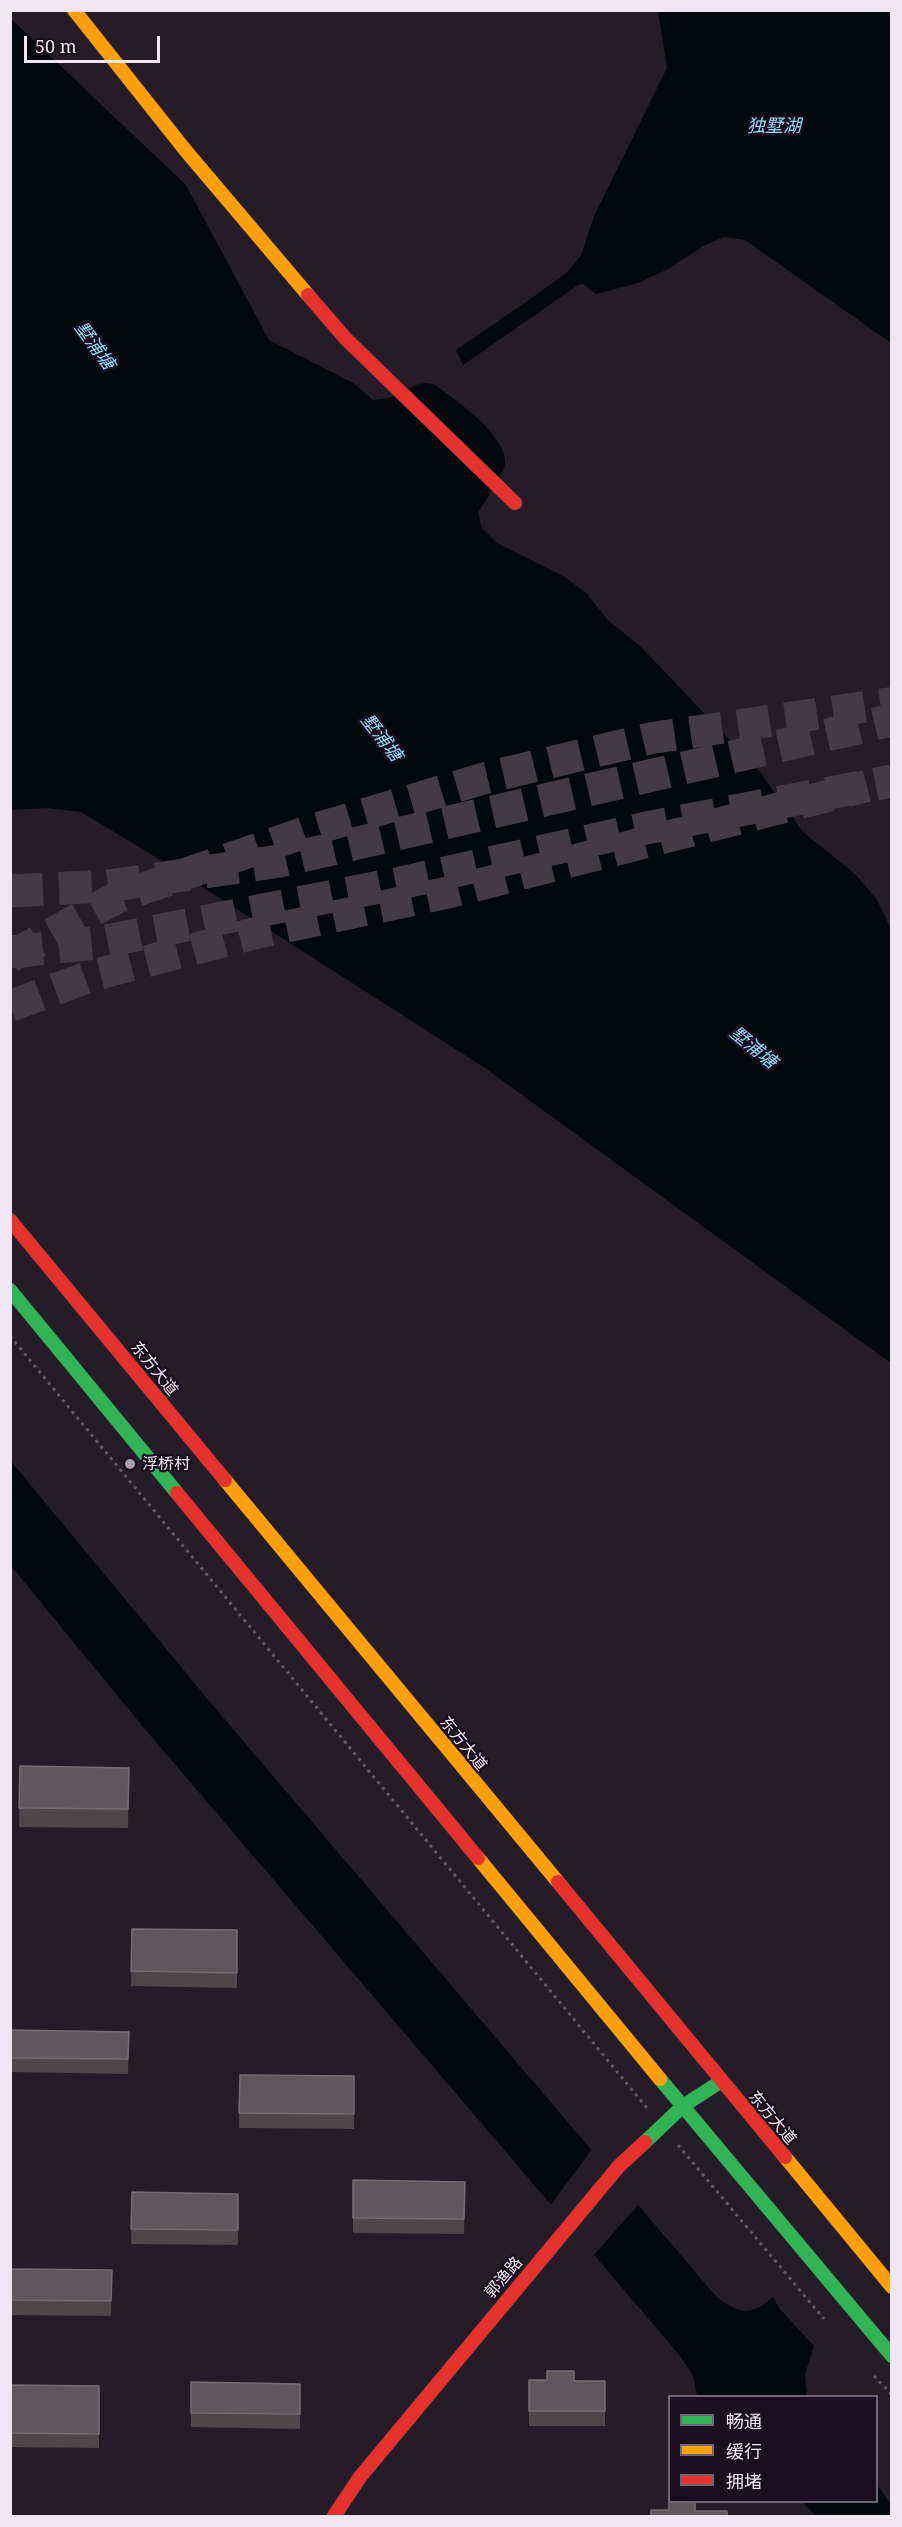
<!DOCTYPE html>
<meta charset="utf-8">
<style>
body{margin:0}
#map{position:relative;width:902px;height:2527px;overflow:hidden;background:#241c26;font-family:"Noto Serif","Noto Sans SC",serif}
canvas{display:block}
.frame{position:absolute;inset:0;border:12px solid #efe5f3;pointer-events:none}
.legend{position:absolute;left:668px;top:2395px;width:210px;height:108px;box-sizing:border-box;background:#1c0e21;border:2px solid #706475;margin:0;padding:8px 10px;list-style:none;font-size:18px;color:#efe5f3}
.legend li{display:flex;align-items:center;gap:12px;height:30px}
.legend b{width:30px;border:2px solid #706475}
.scale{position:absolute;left:24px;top:36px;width:136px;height:27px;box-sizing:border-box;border:3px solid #efe5f3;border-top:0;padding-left:8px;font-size:18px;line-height:21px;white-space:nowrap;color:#efe5f3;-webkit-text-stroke:4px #1c0e21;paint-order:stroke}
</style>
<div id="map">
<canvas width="902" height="2527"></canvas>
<div class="frame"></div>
<ul class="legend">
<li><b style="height:8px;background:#30b455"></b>畅通</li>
<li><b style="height:8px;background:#ff9f0a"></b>缓行</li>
<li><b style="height:8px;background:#e5322d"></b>拥堵</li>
</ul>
<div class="scale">50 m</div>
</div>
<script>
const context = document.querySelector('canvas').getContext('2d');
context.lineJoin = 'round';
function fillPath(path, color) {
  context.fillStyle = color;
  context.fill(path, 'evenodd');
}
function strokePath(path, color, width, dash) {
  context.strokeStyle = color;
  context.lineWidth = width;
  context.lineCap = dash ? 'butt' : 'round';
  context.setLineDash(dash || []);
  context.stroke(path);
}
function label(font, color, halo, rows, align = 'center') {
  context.font = font + ' "Noto Serif","Noto Sans SC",serif';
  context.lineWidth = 4.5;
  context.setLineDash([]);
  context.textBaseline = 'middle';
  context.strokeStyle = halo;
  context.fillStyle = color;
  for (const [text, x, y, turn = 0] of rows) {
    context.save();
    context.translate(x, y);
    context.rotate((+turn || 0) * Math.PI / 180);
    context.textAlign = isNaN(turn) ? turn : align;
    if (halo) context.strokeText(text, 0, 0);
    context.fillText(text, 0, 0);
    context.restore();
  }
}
const water = new Path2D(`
 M658,11H891V343L745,240L724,237L705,245L668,269L638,283L596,294L583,284L578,285L463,365L456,350L536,295L566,273L581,256L594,216L667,68Z
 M10,18L186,185L269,340L353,383L373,400C377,399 383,399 388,398C405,393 416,378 435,385C455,399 508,437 505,463C504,476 485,500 478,513L482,528L497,543L565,577L587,594L608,620L642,648L760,772L803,832L855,874L877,900L892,931L891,1363L485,1068L154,856L81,812L47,808L11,810Z
 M10,1460L210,1702L714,2294C734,2313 752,2318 773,2297L779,2308L814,2346L805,2374L807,2396H697L693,2375L676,2351L144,1728L11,1566Z
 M877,2485L891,2504V2516H815L803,2502H876Z`);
const pier = new Path2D(`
 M593,2148L640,2203L592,2257L549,2207Z`);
const secondaryTunnel = new Path2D(`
 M10,957L116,898L312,830L485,778L652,738L892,703
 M10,1006L94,975L256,933L446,893L867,786`);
const primaryTunnel = new Path2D(`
 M10,891L108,886L280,861L892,720
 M10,952L96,943L410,881L646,828L892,781`);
const path = new Path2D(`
 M10,1336L647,2108
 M678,2145L824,2319
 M874,2376L892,2395`);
const fast = new Path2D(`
 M10,1290L177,1493
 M660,2079L892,2356
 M645,2142L683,2106L720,2082`);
const slow = new Path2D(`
 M74,10L186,151L308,295
 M225,1480L558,1882
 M478,1858L660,2079
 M785,2157L892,2287`);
const jam = new Path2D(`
 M308,295L346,339L515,503
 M10,1220L225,1480
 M177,1493L478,1858
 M558,1882L785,2157
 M334,2516L360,2477L619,2166L645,2142`);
const wall = new Path2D(`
 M20,1766L129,1768L128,1828L19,1827Z
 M132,1929L237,1930V1988L131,1986Z
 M10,2030L129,2032L128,2074L10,2072Z
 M240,2075L354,2076V2129L239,2128Z
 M353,2180L465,2182L464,2234L353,2233Z
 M132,2192L238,2194V2245L131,2244Z
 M10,2269L112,2270L111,2316L10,2315Z
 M529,2380L605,2381V2426H529Z
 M191,2382L300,2384V2429L191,2427Z
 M10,2385L99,2386V2448L10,2447Z`);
const building = new Path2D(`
 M20,1766L129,1768L128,1809L19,1808Z
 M132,1929L237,1930V1973L131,1971Z
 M10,2030L129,2032L128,2059L10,2058Z
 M240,2075L354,2076V2114L239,2113Z
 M353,2180L465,2182L464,2219L353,2218Z
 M132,2192L238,2194V2230L131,2229Z
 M10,2269L112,2270L111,2301L10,2300Z
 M547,2371H574V2381H605V2411H529V2380H547Z
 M191,2382L300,2384V2414L191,2413Z
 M10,2385L99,2386V2434L10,2433Z
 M669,2501L695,2502V2511H727V2517H651V2510H669Z`);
const markers = [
 [130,1464,6,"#a89fab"]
];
const streetNames = [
 ["东方大道",154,1369,51],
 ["东方大道",463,1744,51],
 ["东方大道",772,2118,50],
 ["郭渔路",504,2278,-50]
];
const poiNames = [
 ["浮桥村",142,1464]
];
const waterNames = [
 ["独墅湖",774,127],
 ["墅浦塘",94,346,54],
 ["墅浦塘",381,738,52],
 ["墅浦塘",753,1048,39]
];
fillPath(water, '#03080d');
fillPath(pier, '#241c26');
strokePath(secondaryTunnel, '#423a45', 32, [32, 16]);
strokePath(primaryTunnel, '#423a45', 33, [33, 16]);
strokePath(fast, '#3e3740', 15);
strokePath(slow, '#3e3740', 15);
strokePath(jam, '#3e3740', 15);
strokePath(path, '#615b63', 3, [3, 4.5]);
strokePath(fast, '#30b455', 14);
strokePath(slow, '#ff9f0a', 14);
strokePath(jam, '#e5322d', 14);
fillPath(wall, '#4e4649');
fillPath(building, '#5f575b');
strokePath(building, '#766d73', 1.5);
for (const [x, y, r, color] of markers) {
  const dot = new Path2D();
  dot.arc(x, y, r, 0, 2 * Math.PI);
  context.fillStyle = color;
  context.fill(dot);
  strokePath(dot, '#1c0e21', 2);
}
label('16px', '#efe5f3', '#1c0e21', streetNames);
label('16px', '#efe5f3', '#1c0e21', poiNames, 'left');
label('italic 18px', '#91d9f5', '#1c0e21', waterNames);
</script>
